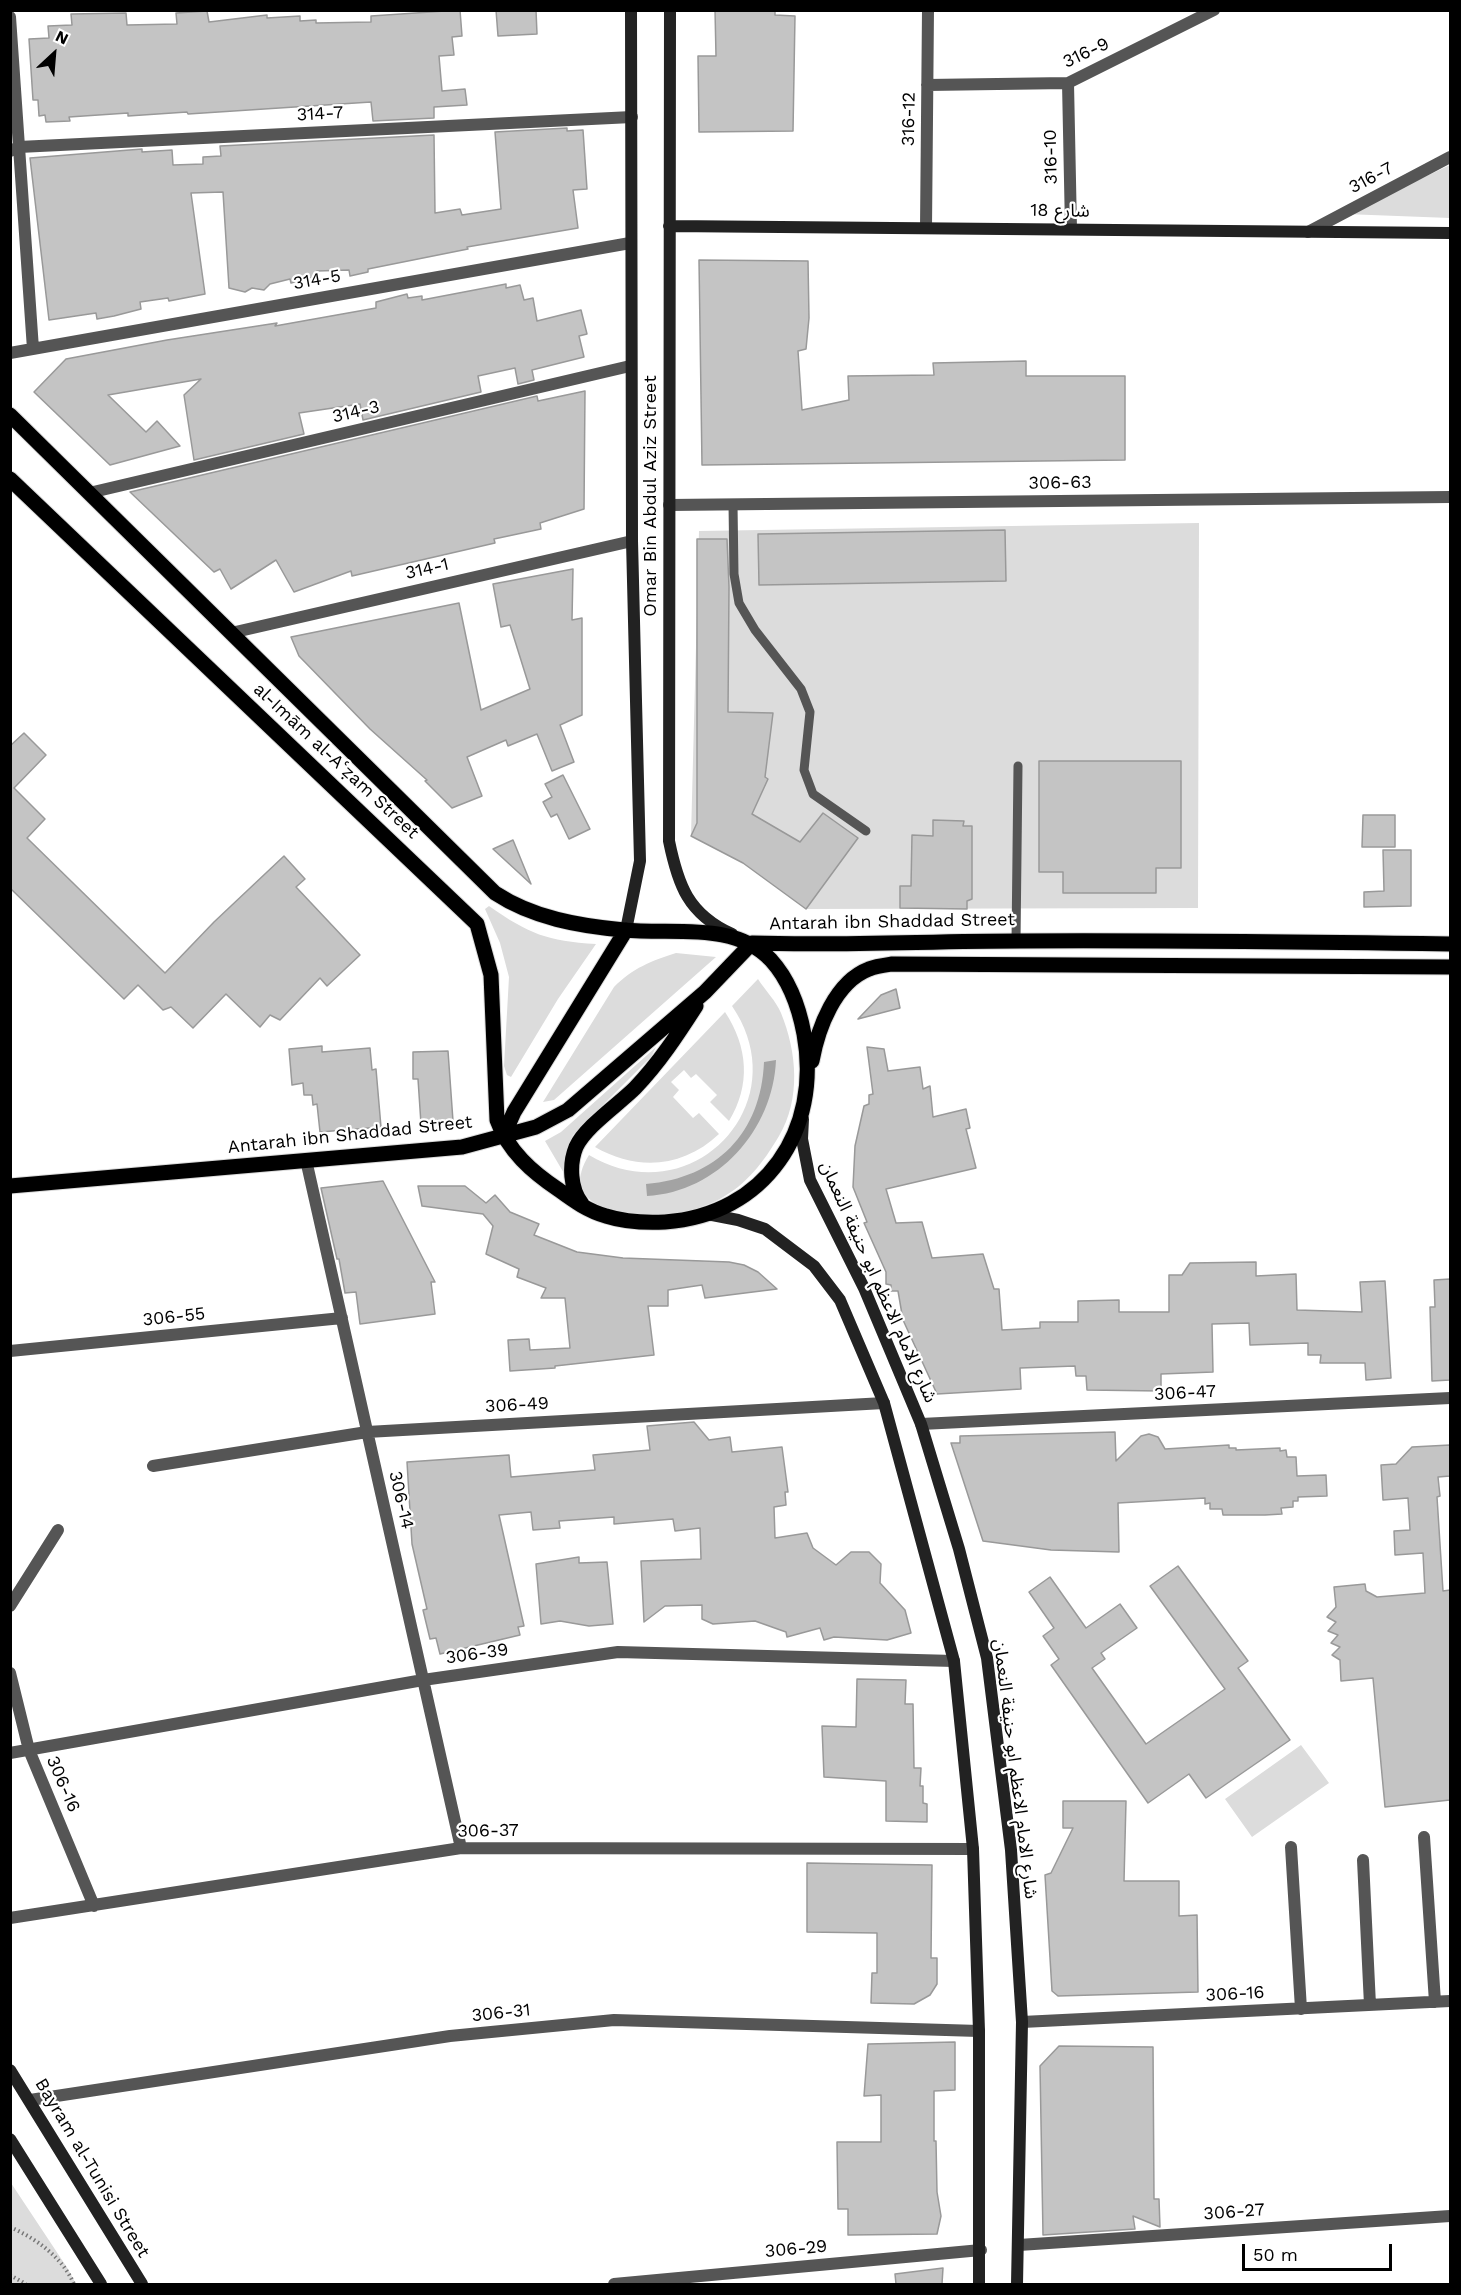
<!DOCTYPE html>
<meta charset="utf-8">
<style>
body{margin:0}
#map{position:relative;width:1461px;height:2295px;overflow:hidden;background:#fff;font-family:"Work Sans",sans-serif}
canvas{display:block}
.frame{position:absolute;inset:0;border:12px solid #000;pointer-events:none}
.north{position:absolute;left:24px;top:24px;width:60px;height:60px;-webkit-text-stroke:4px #fff;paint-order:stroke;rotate:26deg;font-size:16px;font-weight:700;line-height:24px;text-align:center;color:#000}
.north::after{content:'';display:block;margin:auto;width:21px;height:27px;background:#000;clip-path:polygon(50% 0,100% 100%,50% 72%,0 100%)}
.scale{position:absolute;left:1242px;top:2244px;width:150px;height:27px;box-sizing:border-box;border:3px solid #000;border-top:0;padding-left:8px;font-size:18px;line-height:21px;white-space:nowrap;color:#000;-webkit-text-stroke:4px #fff;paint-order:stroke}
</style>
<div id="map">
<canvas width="1461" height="2295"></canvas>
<div class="frame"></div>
<div class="north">N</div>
<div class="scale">50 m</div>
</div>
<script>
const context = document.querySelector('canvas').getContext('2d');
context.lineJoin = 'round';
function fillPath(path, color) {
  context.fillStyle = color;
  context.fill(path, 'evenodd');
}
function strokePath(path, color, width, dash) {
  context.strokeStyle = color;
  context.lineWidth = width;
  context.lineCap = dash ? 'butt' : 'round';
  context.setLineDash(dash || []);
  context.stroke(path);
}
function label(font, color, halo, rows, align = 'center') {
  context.font = font + ' "Work Sans","Noto Sans Arabic",sans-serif';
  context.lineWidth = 4.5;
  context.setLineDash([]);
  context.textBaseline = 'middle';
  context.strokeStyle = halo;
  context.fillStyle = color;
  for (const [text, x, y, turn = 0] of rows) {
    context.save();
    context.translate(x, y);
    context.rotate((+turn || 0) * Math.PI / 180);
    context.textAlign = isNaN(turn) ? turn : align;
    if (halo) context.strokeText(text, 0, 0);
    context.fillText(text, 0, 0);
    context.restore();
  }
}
const green = new Path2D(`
 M1450,165V218L1345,214Z
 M1199,523L1198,908L806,909L743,863L691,836L699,531Z
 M489,906C529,934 547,941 596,944L558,999L511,1077L507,1075L504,1066L509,977L500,943L485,909Z
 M676,953L716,957L554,1100L543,1102L614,987C633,968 651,961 676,953Z
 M758,979C765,990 776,1001 781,1013C797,1052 801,1099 779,1136C763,1163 747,1184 720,1199C709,1205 690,1211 677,1214C639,1220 553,1212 589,1155C691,1216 799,1104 732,1006Z
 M725,1012C748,1047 751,1085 729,1121L710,1102L717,1095L696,1074L691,1078L684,1070L671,1082L679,1090L673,1097L693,1118L699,1113L719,1134C683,1168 637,1171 595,1147Z
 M656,1047L651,1057L573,1135L564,1166L565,1175L545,1141L561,1132Z
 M1301,1745L1329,1783L1252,1837L1225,1799Z
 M11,2183L68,2269L76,2284H11Z`);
const water = new Path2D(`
 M776,1060C773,1130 718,1192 647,1196L646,1184C717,1178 761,1133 764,1062Z`);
const building = new Path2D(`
 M460,10L462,36L452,37L454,55L439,56L442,91L465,89L467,105L434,107V118L373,121L371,102L188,114L187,112L128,116V113L69,117L70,121L46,122L45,115L39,116L38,100H33L29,39L49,38L48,26L72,25L71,14L126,13L127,25L177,24L176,13L207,11L209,22L267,15V18L300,16V21L316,20V23L371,22V16Z
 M496,10H536L537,34L498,36Z
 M715,10H775V15L795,16L793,131L699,132L698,56H716Z
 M567,128V131L583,130L587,189L573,190L578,228L467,247L468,249L368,269V272L350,276L349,270L317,271L313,277L291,283L290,279L270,284L264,290L252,288L245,292L229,288L223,192L191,193L205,294L169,301L168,298L140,302L141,309L114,316L97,319L96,313L49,320L30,158L142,149V152L172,150L173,165L203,164V157L221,156L220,146L434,135L435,213L460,209L462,215L501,209L495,132Z
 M699,260L808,261L809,318L806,349L798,351L802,410L849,400L848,376L934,375L933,363L1026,361V376H1125V460L702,465Z
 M506,284V288L520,285L524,300L533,298L537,321L581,310L587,334L579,336L584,357L532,370L534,380L518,384L515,368L478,376L481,392L363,420L360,404L299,413L304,434L194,460L184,395L201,379L108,395L146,432L157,421L180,446L110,465L34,392L66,359L167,340L277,323L275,326L376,308V302L407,294L408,298L422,296V300Z
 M585,391L584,509L540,523L541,529L494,539L495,543L352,576L351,571L294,592L276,560L231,589L220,569L214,572L130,492L537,396L538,401Z
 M1005,530L1006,581L759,585L758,534Z
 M697,539H727L729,587L728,712L773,713L765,777L768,779L752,814L800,842L823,813L858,838L806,909L743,863L691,836L697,823Z
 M573,569L572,620L582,618V715L560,725L574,762L552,771L537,734L508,746L506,740L467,757L482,796L452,808L425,781L427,780L370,729L299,656L291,637L459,603L481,710L530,689L510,625L501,627L493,584Z
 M24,733L46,755L14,788L45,819L27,838L165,973L214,922L284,856L305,879L296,887L360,955L327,986L320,978L280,1020L270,1015L260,1027L226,994L193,1028L171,1007L163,1010L138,985L124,999L10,888V746Z
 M1039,761H1181V868H1156V893H1063V872H1039Z
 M563,775L590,829L569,839L557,814L551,817L543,802L552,797L545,784Z
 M1363,815H1395V847H1362Z
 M933,820L964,821L963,826H972V899L967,901V909L900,908V886H911L912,835L933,836Z
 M513,840L531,884L493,849Z
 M1383,850H1411V906L1364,907V892L1384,891Z
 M896,989L900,1008L858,1019L881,995Z
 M322,1046V1052L370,1048L372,1070L376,1069L381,1127L320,1132L317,1104L313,1105L312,1095H304L303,1083L292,1085L289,1049Z
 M867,1047L884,1049L888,1071L920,1067L923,1089L930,1086L933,1117L966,1109L970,1128L966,1129L976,1168L886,1189L896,1223L922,1222L932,1258L983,1254L994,1289H999L1002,1330L1040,1328V1322H1078V1301L1119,1300V1312H1169V1275H1182L1190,1263L1256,1262V1276L1296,1274L1297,1310L1362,1312L1360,1282L1385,1281L1391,1378L1366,1380L1365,1363H1320L1321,1355H1308V1343L1250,1345L1249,1323L1212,1324L1213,1372L1161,1374V1391L1087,1390L1086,1376H1076L1075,1366L1020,1368L1021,1389L937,1394L903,1320L898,1291H891V1285L886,1284V1272L864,1223L867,1222L853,1187L855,1146L864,1106L869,1104V1095L873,1094Z
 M448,1051L453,1121L421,1124L418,1079H413V1052Z
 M383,1181L435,1282H431L435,1314L360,1324L356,1292L345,1293L339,1259H337L321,1188Z
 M418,1186H465L486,1203L495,1195L510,1212L539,1224L534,1235L577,1252L623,1258L729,1262L744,1265L758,1272L777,1289L705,1298L702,1285L668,1290V1306H648L654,1355L555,1366V1368L510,1371L508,1340L529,1339L530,1350L570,1348L565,1298H541L546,1288L517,1277L519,1269L486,1254L493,1226L483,1214L422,1206Z
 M1450,1279V1380L1432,1381L1430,1307H1435L1434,1280Z
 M694,1422L709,1440L730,1437L732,1452L782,1447L788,1492H785L786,1505L774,1507L775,1538L807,1533L813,1548L836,1565L851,1552H869L881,1564L880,1583L905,1610L911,1633L887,1640L834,1637L824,1640L820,1628L787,1637L786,1632L755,1621L713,1624L702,1619V1605L665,1606L644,1622L641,1561L701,1559L700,1528L675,1531L673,1519L614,1524V1517L559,1521L560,1528L533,1530L531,1512L499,1515L524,1626L518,1627L520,1635L440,1654L436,1638L430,1639L423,1610L427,1609L412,1544L407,1462L509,1455L511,1477L595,1470L593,1455L650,1450L647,1426Z
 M1115,1432L1116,1461L1141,1436L1149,1434L1158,1437L1165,1449L1229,1445V1448H1236V1450L1280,1448V1451L1286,1450L1287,1457H1296L1297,1476L1326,1475L1327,1496L1298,1497V1501H1293V1507L1281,1508L1282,1514L1265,1515H1223L1222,1509H1210V1503L1205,1504V1498L1118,1503L1119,1552L1051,1550L983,1541L951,1443H960V1436Z
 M1450,1445V1476L1438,1477L1440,1496L1437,1497L1443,1591L1450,1590V1800L1385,1807L1373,1678L1341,1681L1340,1660L1332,1655L1340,1647L1331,1643L1338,1635L1328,1631L1336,1622L1327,1617L1336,1607L1334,1587L1365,1584L1366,1591L1377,1597L1425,1593L1423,1553L1395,1555L1394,1531L1410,1530L1408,1498L1383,1500L1381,1465L1396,1464L1412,1447Z
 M579,1557V1563L607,1562L613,1624L589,1626L560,1621L541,1624L536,1564Z
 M1178,1566L1248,1661L1238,1668L1290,1740L1206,1798L1189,1774L1148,1803L1051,1665L1059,1659L1043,1636L1054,1628L1029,1592L1050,1577L1086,1628L1120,1604L1137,1628L1101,1653L1105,1659L1092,1668L1146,1744L1225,1689L1150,1586Z
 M857,1679L906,1680L905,1704H913L914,1768H921L920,1786H923V1803L927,1804V1822L886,1821V1781L824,1777L822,1726L856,1727Z
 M1063,1801H1126L1124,1881H1179V1916L1197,1915L1198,1992L1058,1996L1052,1991L1045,1875L1051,1873L1073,1828H1063Z
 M807,1863L932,1865L931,1958H937V1984L930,1995L914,2004L871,2003L872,1973H877V1933L807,1932Z
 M955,2042V2090L934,2091V2141H936L937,2192L941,2216L937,2234L848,2235V2209H838L837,2142H881V2095L864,2096L868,2044Z
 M1059,2046L1153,2047L1154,2199H1159L1160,2227L1133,2216L1135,2229L1043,2235L1040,2066Z
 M943,2268L942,2284H896L895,2274Z`);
const path = new Path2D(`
 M10,2227C37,2239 62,2257 74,2284
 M10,2275L26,2284`);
const lane = new Path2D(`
 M733,504L734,574L739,603L755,630L801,689L810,712L804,770L813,794L866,831
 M1016,941L1018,766`);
const street = new Path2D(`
 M10,17L33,349
 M1068,83L1071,229
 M927,85L1068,83L1214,10
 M10,151L19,147L632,117
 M926,228L928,10
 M1308,232L1450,157
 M10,353L630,243
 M89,493L630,366
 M669,505L1450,497
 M231,633L632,541
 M306,1160L461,1848
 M10,1351L342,1318
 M921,1424L1450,1398
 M153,1466L367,1432L884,1403
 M10,1606L58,1530
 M10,1673L29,1750L94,1906
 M10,1753L423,1680L618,1652L954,1661
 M1424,1837L1435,2002
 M1291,1847L1301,2009
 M1363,1860L1370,2005
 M10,1918L461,1848L973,1849
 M1022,2022L1450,2001
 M30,2100L450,2036L614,2020L979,2031
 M1019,2245L1450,2216
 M614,2284L981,2250`);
const secondary = new Path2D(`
 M670,10L669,841C678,885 688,914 732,934
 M669,226L1450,233
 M626,930L640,861L632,541L631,10
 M803,1119L802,1139L810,1180L864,1288L921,1424L959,1549L987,1658L1011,1850L1022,2022L1017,2284
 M707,1214L738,1220L765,1229L814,1266L840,1300L884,1403L954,1661L973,1849L979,2031V2284
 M10,2070L142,2284
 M10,2139L101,2284`);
const primary = new Path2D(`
 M10,415L495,893C533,918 579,926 624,930C673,935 734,921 771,960C790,981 799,1007 804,1034C822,1130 765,1215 665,1222C646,1223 625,1222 606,1216C588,1211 574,1201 559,1190C532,1172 508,1151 497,1120L491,975L477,924L10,479
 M812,1061C818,1028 835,982 869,969C876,966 885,965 892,964L1450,967
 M503,1137L514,1112L626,930
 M10,1186L462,1147L536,1127L568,1110L705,992L752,943C842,946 930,941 1020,941C1163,940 1307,942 1450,944
 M582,1204C570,1189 569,1164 576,1147C585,1127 619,1104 635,1088C659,1063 678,1034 696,1006`);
const streetNames = [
 ["316-9",1086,53,-25],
 ["314-7",320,114,-3],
 ["316-12",909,119,-89],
 ["316-10",1051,157,-91],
 ["316-7",1371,178,-28],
 ["شارع 18",1060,211,1],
 ["314-5",317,280,-10],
 ["314-3",356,412,-13],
 ["306-63",1060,483,-1],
 ["Omar Bin Abdul Aziz Street",651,496,-90],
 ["314-1",427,569,-13],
 ["al-Imām al-Aʿẓam Street",336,761,43],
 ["Antarah ibn Shaddad Street",892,922,-1],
 ["Antarah ibn Shaddad Street",350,1135,-6],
 ["شارع الامام الاعظم ابو حنيفة النعمان",878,1282,66],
 ["306-55",174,1317,-6],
 ["306-47",1185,1393,-3],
 ["306-49",517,1405,-3],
 ["306-14",401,1500,77],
 ["306-39",477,1654,-8],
 ["شارع الامام الاعظم ابو حنيفة النعمان",1015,1769,83],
 ["306-16",63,1784,67],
 ["306-37",488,1831,-1],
 ["306-16",1235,1994,-3],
 ["306-31",501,2013,-6],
 ["Bayram al-Tunisi Street",92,2168,59],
 ["306-27",1234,2212,-4],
 ["306-29",796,2249,-5]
];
fillPath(green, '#dcdcdc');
fillPath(water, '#a3a3a3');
fillPath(building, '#c4c4c4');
strokePath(building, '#999', 1.5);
strokePath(primary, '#dbdbdb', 17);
strokePath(path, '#777', 4, [1.5, 3]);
strokePath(lane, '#555', 9);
strokePath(street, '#555', 12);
strokePath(secondary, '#222', 12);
strokePath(primary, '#000', 15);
label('18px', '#000', '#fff', streetNames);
</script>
